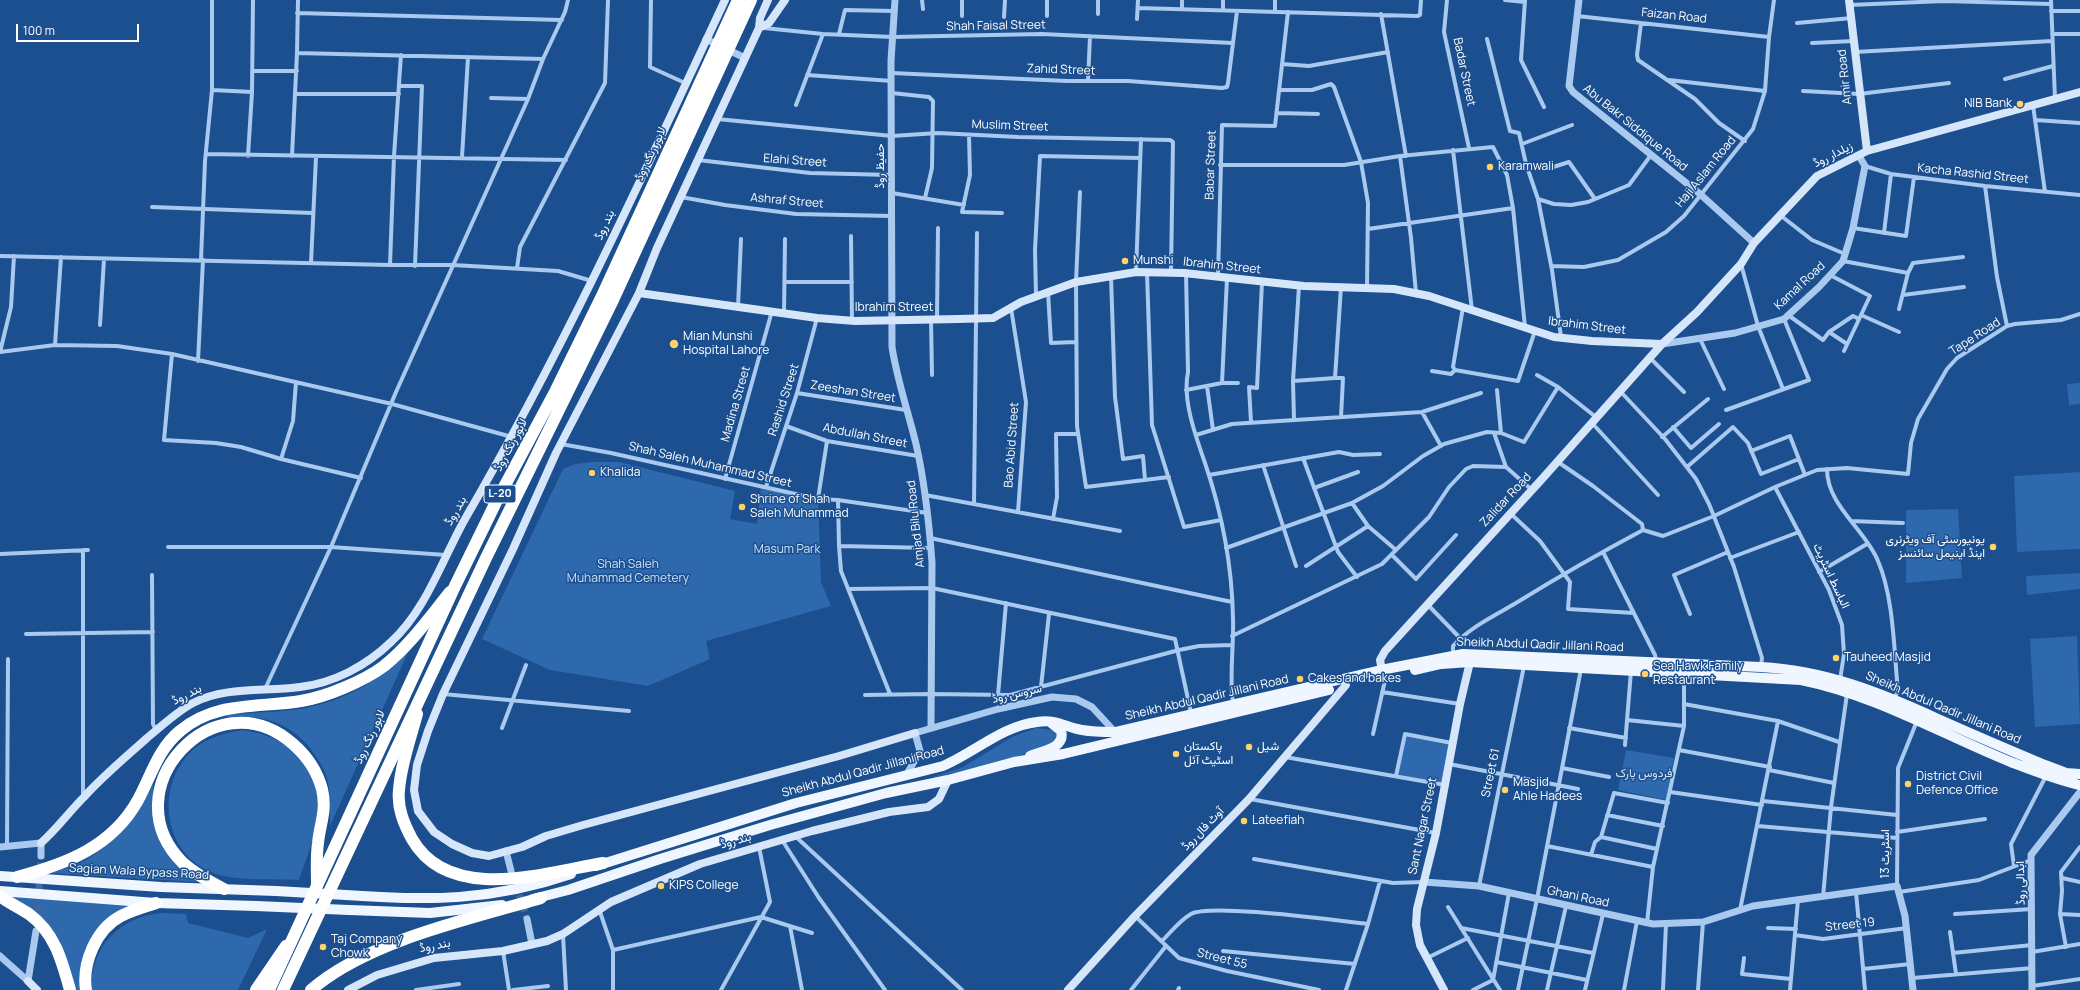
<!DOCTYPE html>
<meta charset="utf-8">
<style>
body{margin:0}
#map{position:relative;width:2080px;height:990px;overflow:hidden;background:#1b4f8f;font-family:Manrope,sans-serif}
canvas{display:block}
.scale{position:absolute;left:16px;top:24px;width:123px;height:18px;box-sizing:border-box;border:2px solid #fff;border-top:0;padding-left:5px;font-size:12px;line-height:14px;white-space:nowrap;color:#fff;-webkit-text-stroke:3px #1b4f8f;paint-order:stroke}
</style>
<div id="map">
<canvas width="2080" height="990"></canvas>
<div class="scale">100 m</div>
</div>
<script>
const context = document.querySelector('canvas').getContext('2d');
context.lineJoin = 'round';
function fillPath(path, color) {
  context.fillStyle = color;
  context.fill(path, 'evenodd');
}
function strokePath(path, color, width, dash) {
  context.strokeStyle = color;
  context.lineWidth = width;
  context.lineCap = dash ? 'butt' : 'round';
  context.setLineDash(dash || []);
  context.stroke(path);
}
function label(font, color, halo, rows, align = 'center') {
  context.font = font + ' Manrope,Vazirmatn,sans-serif';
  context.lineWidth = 3;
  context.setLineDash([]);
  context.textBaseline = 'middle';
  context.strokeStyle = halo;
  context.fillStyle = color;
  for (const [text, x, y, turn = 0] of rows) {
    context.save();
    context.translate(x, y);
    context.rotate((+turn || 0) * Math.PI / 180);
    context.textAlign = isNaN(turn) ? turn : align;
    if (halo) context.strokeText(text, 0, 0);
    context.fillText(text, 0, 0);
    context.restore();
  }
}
const green = new Path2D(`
 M2080,383V404L2069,405L2067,384Z
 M592,462H619L735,491L730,519L757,524L761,487L818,499L821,582L831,606L706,641L710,659L648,686L550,670L482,639L563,469L575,464Z
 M2080,472V549L2017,552L2014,476Z
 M1958,509L1962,578L1906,583V510Z
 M2080,573V589L2027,595L2026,576Z
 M2077,636L2080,724L2035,727L2030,639Z
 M409,650L330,826C330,812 331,797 328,783C327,774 322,766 317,758C298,726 264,712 227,718L226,715C248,712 269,713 291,710C337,705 377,684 409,650Z
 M1036,728L1052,730L1057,735L1056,741C1023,758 968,770 930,778L963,767L1012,737Z
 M243,730C266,734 280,739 297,755C334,792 314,838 299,880C275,879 231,881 211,872C161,851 155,782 195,748C209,737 226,733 243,730Z
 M1405,734L1452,743L1445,785L1396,776Z
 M1626,750L1674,758L1666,800L1618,790Z
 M153,783C153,807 153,838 170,857C177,867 188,874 197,882L51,873C60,870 71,867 80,863C113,846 138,816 153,783Z
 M0,896L156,903L133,911L93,945L86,990H70L56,945Z
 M162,913L186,914L188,923L248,938L267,929L238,990H92C89,947 121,916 162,913Z`);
const tertiaryTunnel = new Path2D(`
 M516,885L527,919
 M37,922L41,856`);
const minor = new Path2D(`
 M651,0L650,67L685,83
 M922,0L923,9
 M1047,0V16
 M1098,0V14
 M1447,0L1444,32L1469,148
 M1505,0L1525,2
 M1525,0L1521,60L1544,107
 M2051,0L2055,99
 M1850,5L1944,1L2050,4
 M1138,8L1417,16L1420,15L1421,0
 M1182,9V0
 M1223,10V0
 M2051,11H2080
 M1275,12V0
 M297,13L562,20
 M1381,14L1406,156
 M962,16V0
 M1577,16L1769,37
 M1004,17L1005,0
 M1137,19L1138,0
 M1641,23L1637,55L1638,60L1695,99L1719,123L1745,141
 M1797,23L1852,18
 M764,28L823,34L893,37L1042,34L1233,43
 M839,34L845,10L894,11
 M2052,34H2080
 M1487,39L1510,131L1519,133L1526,164
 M1812,43L1854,41
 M1855,52L2052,41
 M297,53L543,59
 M1282,64L1309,66L1388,52
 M252,71H297
 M892,73L1067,81H1128L1222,88L1227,87L1228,83L1237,11
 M807,75L892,81
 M2005,79L2053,66
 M1669,80L1765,91
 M1088,81L1090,36
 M399,86H422L415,266
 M212,90V0
 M1279,90H1312L1331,84L1334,87L1361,162L1368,203L1367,287
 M1803,91L1859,94L1949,83
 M892,93L929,97L933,101L932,168L925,198
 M296,94H399
 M491,98L528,99
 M796,105L823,34
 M2033,105L2045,192
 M1277,113L1318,114
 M717,119L892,136L938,133L1018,137L1170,140L1173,142L1171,273
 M2035,120L2080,123
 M969,135L970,175L962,212L1002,213
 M1522,144L1572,125
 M1453,150L1472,310
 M207,154L566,160
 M248,156L252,92
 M292,156L297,53L298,0
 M1400,156L1411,238L1416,293
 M462,157L468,57
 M698,160L810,173L892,175
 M1220,165H1344L1400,156L1493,147L1507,175L1513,208L1525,327
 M1865,166L1891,174L1985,186L2080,195
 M1504,168L1526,164L1538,199L1552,270L1561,337
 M1550,168L1569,162L1595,199
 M1985,186L1997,277L2007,326
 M1080,192L1076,282L1077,426L1086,487L1169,477
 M892,193L964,205
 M681,197L725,205L796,214L892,216
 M1538,199L1554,204L1571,205L1588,202L1629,185L1651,155
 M152,207L312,213
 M1780,215L1812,240L1845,254
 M1853,228L1906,236L1914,177
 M1368,229L1513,208
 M1884,233L1891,174
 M851,236L852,321
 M0,256L390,265H453L558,271L592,281
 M201,260L205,161L212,90L252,92L253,0
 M1843,261L1908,273L1899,309
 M311,263L316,157
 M1741,264L1758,326L1783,389
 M390,265L394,156L401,55
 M1551,266L1584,267L1618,260L1666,232L1684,216L1753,129L1765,91L1769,37L1774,0
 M517,268L520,247L605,83L608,0
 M1136,272L1141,139
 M1147,272L1152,425L1184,527L1221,520
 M1186,273L1188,372C1182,400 1196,437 1205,463C1222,513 1232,566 1233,618C1234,647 1229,675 1233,703
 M1908,273L1913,263L1963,257
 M1830,275L1870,296L1844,351
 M1111,276L1115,397L1123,459L1143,456L1145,480
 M1218,277L1222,125L1275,126L1288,12
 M785,282H852
 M1341,287L1335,378H1343L1341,417
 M1048,292L1051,343L1076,342
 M1903,295L1964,287
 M1036,296L1035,250L1040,156L1140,158
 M738,307L741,239
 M1011,308L1026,402L1018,512
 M784,313L785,239
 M1788,315L1823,340L1829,332L1847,344
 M1861,315L1899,332
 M937,319L938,228
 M931,320L932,375
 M100,325L104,259
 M1829,332L1853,316L1859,319
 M1700,339L1724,389
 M55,345L61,257
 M0,352L55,345L117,346L172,354L392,404L512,437
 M0,352L11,307L14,256
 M172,354L164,440L216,443L241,447L281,459L361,478
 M1650,358L1684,392
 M198,361L203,260
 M1455,370L1453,367L1463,307
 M1432,371L1451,374L1455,370L1518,381L1535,331
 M1537,375L1558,387
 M1293,381L1335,378
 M1222,383L1227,278
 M1207,386L1213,430
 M1186,390L1222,383H1238
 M1497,390L1501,433
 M1620,391L1665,439L1696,479L1709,504L1734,567L1762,658L1761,666
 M797,393L906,410
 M1726,410L1809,380L1784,319
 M1422,412L1441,446
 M1294,420L1293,381L1299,286
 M1251,422L1249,387L1257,388L1262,282
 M1592,423L1658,495
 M786,426L827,441L918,456
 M1673,427L1691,448L1719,424
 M1494,433L1506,467L1532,490
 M1196,435L1232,424L1422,412L1481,393
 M1662,437L1708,399
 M561,444L611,453L818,499L838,500L927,513
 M1751,451L1790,436L1805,475
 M1303,458L1338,552L1357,577
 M281,459L293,421L296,382
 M1558,462L1593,486L1642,524L1643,530
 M1263,465L1296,566
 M1687,467L1733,427L1748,443L1761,474L1799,459
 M1827,469C1827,506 1865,529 1878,561C1894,598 1894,652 1898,692L1894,698
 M1209,475L1339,452L1353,455L1380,454
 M725,479L772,311
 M766,487L797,393L817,318
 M1775,487L1829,590L1842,625L1844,654L1840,680
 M1314,488L1358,472
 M925,495L1120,531
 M818,499L827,441
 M838,500L839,546
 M1352,503L1368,526L1396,550
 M974,504L977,233
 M1510,513L1540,541L1570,582L1568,609L1634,613
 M1053,519L1057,497L1056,434H1078
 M1851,521L1903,523
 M930,538L1232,602
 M168,547H331L446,555
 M1226,548L1352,503L1383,486L1423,456L1444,444L1487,432L1501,433L1524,442L1558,387L1597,418
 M1603,552L1655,655L1656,661
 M0,554L88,550
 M1392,555L1416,579L1456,535
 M1730,558L1799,532
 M1306,566L1368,526
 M1819,572L1867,544
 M152,575L153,724L156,730
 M849,589L932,588L1175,639L1191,713
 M1428,605L1460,638
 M1690,614L1674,575L1728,552
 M26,634L153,632
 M1232,636L1382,564L1429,517L1449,487L1466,469L1473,466L1506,467
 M1453,655V646C1470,627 1494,616 1516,603C1558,577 1600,553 1643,530L1663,536L1714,516L1775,487L1817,470L1847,468L1908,474L1911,443L1918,419L1947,369L1957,358L2007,326L2015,324L2061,320L2080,314
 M1684,675V704
 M1041,687L1049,614
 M265,689L331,547L396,392L528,99L543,59L565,12L568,0
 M1382,692L1460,704
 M443,694L629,711
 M890,694L841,571L839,546L931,548
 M865,695L930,694L1010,695L1179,650L1199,646L1232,645
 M998,695L1006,603
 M1627,720L1684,726
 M502,728L526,665
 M1569,728L1626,738
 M1373,734L1386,676
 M1625,745L1631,671
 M1679,750L1770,767
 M1285,757L1445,785
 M1449,764L1578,789
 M1562,768L1609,777
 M1769,770L1834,783
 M1396,776L1405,734L1452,743
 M1670,792L1762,805
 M83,798V550
 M1250,799L1436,833
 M1763,801L1897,815
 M1607,815L1663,826
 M1758,826L1897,838
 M1897,832L1985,819
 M795,836L962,990
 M1601,837L1614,793L1668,803
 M782,840L819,898L885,990
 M7,846L8,659
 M1547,846L1653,867L1647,923
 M1591,855L1595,842L1601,837L1657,849
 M1254,859L1393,883L1424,882
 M2014,866L2011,844L2046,776
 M1653,867L1684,726V704L1778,721L1839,742
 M2062,878L2080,882
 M1479,886L1524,666
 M1897,886L1898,768L1917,721
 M1856,892L1865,990
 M1899,892L1979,880L2031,860
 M1823,897L1831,807L1847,694
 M1448,907L1500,990
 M599,909L613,950V990
 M1740,910L1778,721
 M1955,914L2032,909
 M2060,914L2080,915
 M1135,916L1179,958L1227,971L1319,990
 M1368,924L1380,881
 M790,926L802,990
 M1461,928L1593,953
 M1768,928L1796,929
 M1950,932L1956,974
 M563,935L566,990
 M1795,935L1823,939L1907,928
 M1162,941C1170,933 1180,920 1191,914C1211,903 1338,921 1368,924L1346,990
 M2066,947L2060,914L2062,891L2061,872L2080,847
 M613,950L761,917L812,933
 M503,951L509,990
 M1223,951L1355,964
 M2032,952L2080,944
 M1953,953L2032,945
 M1427,958L1468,938
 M1744,958L1742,974L1791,979
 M1496,962L1587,980
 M1863,969L1911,964
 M1913,978L2033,968
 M2032,986L2080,979
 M416,990L459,984
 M513,990L548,986
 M721,990L770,902L759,847
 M1131,990L1166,946
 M1178,990L1179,988
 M1473,990L1493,980L1509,893
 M1518,990L1537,899L1581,669
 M1547,990L1566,906
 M1585,990L1603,914
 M1624,990L1637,921
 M1663,990L1666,924
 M1698,990L1703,922
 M1790,990L1798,900`);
const tertiary = new Path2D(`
 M895,0L891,61L892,347C897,380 908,411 916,444C925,483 929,522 932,562L931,728
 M1579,0L1569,86L1573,92L1700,194L1754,243
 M706,39L745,58
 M1662,344L1735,333L1784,319L1819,287L1843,261L1853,228L1865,166L1859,156
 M907,774L920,751L915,733L998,709L1052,697L1076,699L1092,707L1115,732
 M0,847L41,843V856
 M506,851L511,871
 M1424,882L1479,886L1653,924L1703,922L1753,906L1897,886L1905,916L1913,990
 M527,919L532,944
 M0,956L28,981
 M28,981L36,931
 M2032,990L2031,855L2080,792`);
const secondary = new Path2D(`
 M768,0L760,18L759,28L657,248L639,293L556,453L513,549L443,694L428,731L417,765L414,790L418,811L434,832L452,844L472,853L489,856L522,847L546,836L583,825L839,756L915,733
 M1849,0L1867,151
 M759,28L769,23L785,0
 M639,293L817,318L855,321L959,319L993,318L1021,302L1076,282L1136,272L1184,273L1304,286L1394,289L1429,296L1554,337L1592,341L1662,344
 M1383,676L1380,660L1385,651L1542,479L1662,344L1697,312L1741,264L1754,243L1817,176L1867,151L2080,92
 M41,843C57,829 69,812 84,797C103,776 126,757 147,738C162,726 176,712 193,703C225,686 265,692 300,687C334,683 366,666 391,642C426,610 442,560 465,519C562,352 643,176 725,0
 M28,981L37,990
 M348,990L377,975L434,958L503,951L547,941L563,934L611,902L700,864L812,831L889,812L928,807L939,799L948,780
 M1068,990L1135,916L1249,799L1346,685L1344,679
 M1444,990L1420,945L1416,925L1417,909L1436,833L1460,704L1470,662`);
const primary = new Path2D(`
 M1415,670L1441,664L1470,662L1801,680C1876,695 1943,735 2013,763C2035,771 2057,780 2080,785
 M1030,756C1042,751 1066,748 1061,731L1050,722
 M596,866L796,803L943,766C974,753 1002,726 1037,722C1057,719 1064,727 1082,730C1093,732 1104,732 1115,732L1381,670L1463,654L1761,667C1824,670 1881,693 1938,719C1974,735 2009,750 2045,765L2066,773L2080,774
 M0,876L161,887L276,891
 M0,891L156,903L256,906
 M346,895C428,901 492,901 571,874
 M533,899L568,890L660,859L770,825L886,793L948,780L1014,762L1063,754L1329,690
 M349,910L430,913L502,905`);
const motorway = new Path2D(`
 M417,714C410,740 401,764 399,790C397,808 404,824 412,839C449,904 545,873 603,863
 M17,877C66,864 112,847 138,800C151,776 158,749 180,731C215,701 259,708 301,701C326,697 364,681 384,666C410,645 430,617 450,592
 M224,889C210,882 195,874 183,863C109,790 215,675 293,744C307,756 317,771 322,789C327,811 320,823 318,843C316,857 317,871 317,885
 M0,896C9,903 20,908 29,914C55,933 62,961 70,990
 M86,990C82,963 96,929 121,916C132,910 144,907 156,903
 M256,990L286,946
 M311,990C367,941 470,919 541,898`);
const primaryBridge = new Path2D(`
 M276,891L346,895
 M256,906L349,910`);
const motorwayBridge = new Path2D(`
 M269,990L455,586L496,502L556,390L602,296L738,0
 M283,990L486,558L613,300L751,0`);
const markers = [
 [2020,104,4,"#ffd166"],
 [1490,167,4,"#ffd166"],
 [1125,261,4,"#ffd166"],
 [674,344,5,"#ffd166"],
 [592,473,4,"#ffd166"],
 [742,507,4,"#ffd166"],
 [1993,547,4,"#ffd166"],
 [1836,658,4,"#ffd166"],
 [1645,674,4,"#ffd166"],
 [1300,679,4,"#ffd166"],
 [1249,747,4,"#ffd166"],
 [1176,754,4,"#ffd166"],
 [1908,784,4,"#ffd166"],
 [1505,790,4,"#ffd166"],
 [1244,821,4,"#ffd166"],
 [661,886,4,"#ffd166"],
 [323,947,4,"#ffd166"]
];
const shields = [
 [500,494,32]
];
const shieldNames = [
 ["L-20",500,494]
];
const streetNames = [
 ["Faizan Road",1674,16,6],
 ["Shah Faisal Street",996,26,-1],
 ["Zahid Street",1061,70,2],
 ["Badar Street",1464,72,78],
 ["Amir Road",1845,77,-96],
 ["Muslim Street",1010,126,2],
 ["Abu Bakr Siddique Road",1635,128,39],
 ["لاہور رنگ روڈ",651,154,-65],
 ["زیلدار روڈ",1833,155,-27],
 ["Elahi Street",795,161,4],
 ["Babar Street",1211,165,-88],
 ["حفیظ روڈ",881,166,-90],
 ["Haji Aslam Road",1706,172,-51],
 ["Kacha Rashid Street",1973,174,6],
 ["Ashraf Street",787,201,5],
 ["بند روڈ",605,225,-65],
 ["Ibrahim Street",1222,266,6],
 ["Kamal Road",1800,286,-43],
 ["Ibrahim Street",894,308],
 ["Ibrahim Street",1587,326,7],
 ["Tape Road",1975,337,-33],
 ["Zeeshan Street",853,392,9],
 ["Rashid Street",784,400,-72],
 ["Madina Street",736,404,-74],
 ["Abdullah Street",865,436,11],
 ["لاہور رنگ روڈ",511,445,-62],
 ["Bao Abid Street",1012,445,-86],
 ["Shah Saleh Muhammad Street",710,465,13],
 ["Zalidar Road",1506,500,-47],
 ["بند روڈ",456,511,-60],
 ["Amjad Bilu Road",916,524,-96],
 ["الباسط اسٹریٹ",1831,576,65],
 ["Sheikh Abdul Qadir Jillani Road",1540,645,2],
 ["سروس روڈ",1017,694,-13],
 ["بند روڈ",187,695,-27],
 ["Sheikh Abdul Qadir Jillani Road",1207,698,-13],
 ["Sheikh Abdul Qadir Jillani Road",1943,708,23],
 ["لاہور رنگ روڈ",370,737,-65],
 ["Sheikh Abdul Qadir Jillani Road",863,772,-15],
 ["Street 61",1491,773,-78],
 ["Sant Nagar Street",1423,826,-78],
 ["آوٹ فال روڈ",1203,829,-46],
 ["بند روڈ",736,841,-16],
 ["اسٹریٹ 13",1886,854,-90],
 ["Sagian Wala Bypass Road",139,872,3],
 ["ابدالی روڈ",2021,883,-91],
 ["Ghani Road",1578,897,12],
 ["Street 19",1850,925,-6],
 ["بند روڈ",435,946,-11],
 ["Street 55",1222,959,14]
];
const poiNames = [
 ["NIB Bank",2012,104,"right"],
 ["Karamwali",1498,167],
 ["Munshi",1133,261],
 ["Mian Munshi",683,337],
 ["Hospital Lahore",683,351],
 ["Khalida",600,473],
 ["Shrine of Shah",750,500],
 ["Saleh Muhammad",750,514],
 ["یونیورسٹی آف ویٹرنری",1985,540,"right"],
 ["اینڈ اینیمل سائنسز",1985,554,"right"],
 ["Tauheed Masjid",1844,658],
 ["Sea Hawk Family",1653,667],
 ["Restaurant",1653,681],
 ["Cakes and bakes",1308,679],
 ["پاکستان",1184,747],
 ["اسٹیٹ آئل",1184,761],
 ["شیل",1257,747],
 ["District Civil",1916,777],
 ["Defence Office",1916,791],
 ["Masjid",1513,783],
 ["Ahle Hadees",1513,797],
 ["Lateefiah",1252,821],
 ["KIPS College",669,886],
 ["Taj Company",331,940],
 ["Chowk",331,954]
];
const parkNames = [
 ["Masum Park",787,550],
 ["Shah Saleh",628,565],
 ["Muhammad Cemetery",628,579],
 ["فردوس پارک",1644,774]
];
fillPath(green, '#2e69ad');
strokePath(tertiaryTunnel, '#3d69a0', 7, [7, 3.5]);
strokePath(minor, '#a9c9ee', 4);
strokePath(tertiary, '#a9c9ee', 7);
strokePath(secondary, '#d6e6fa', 8);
strokePath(primary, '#f0f6ff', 10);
strokePath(motorway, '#fff', 12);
strokePath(primaryBridge, '#f0f6ff', 10);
strokePath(motorwayBridge, '#fff', 12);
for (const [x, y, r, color] of markers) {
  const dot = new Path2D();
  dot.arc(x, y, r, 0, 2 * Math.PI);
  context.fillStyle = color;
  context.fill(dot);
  strokePath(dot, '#1b4f8f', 1.5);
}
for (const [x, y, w] of shields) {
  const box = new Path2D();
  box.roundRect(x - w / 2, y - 9, w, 18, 3);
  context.fillStyle = '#1b4f8f';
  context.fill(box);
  strokePath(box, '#fff', 1);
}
label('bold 11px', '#fff', null, shieldNames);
label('12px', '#fff', '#1b4f8f', streetNames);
label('12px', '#fff', '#1b4f8f', poiNames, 'left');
label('12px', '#cfe3fa', '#1b4f8f', parkNames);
</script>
